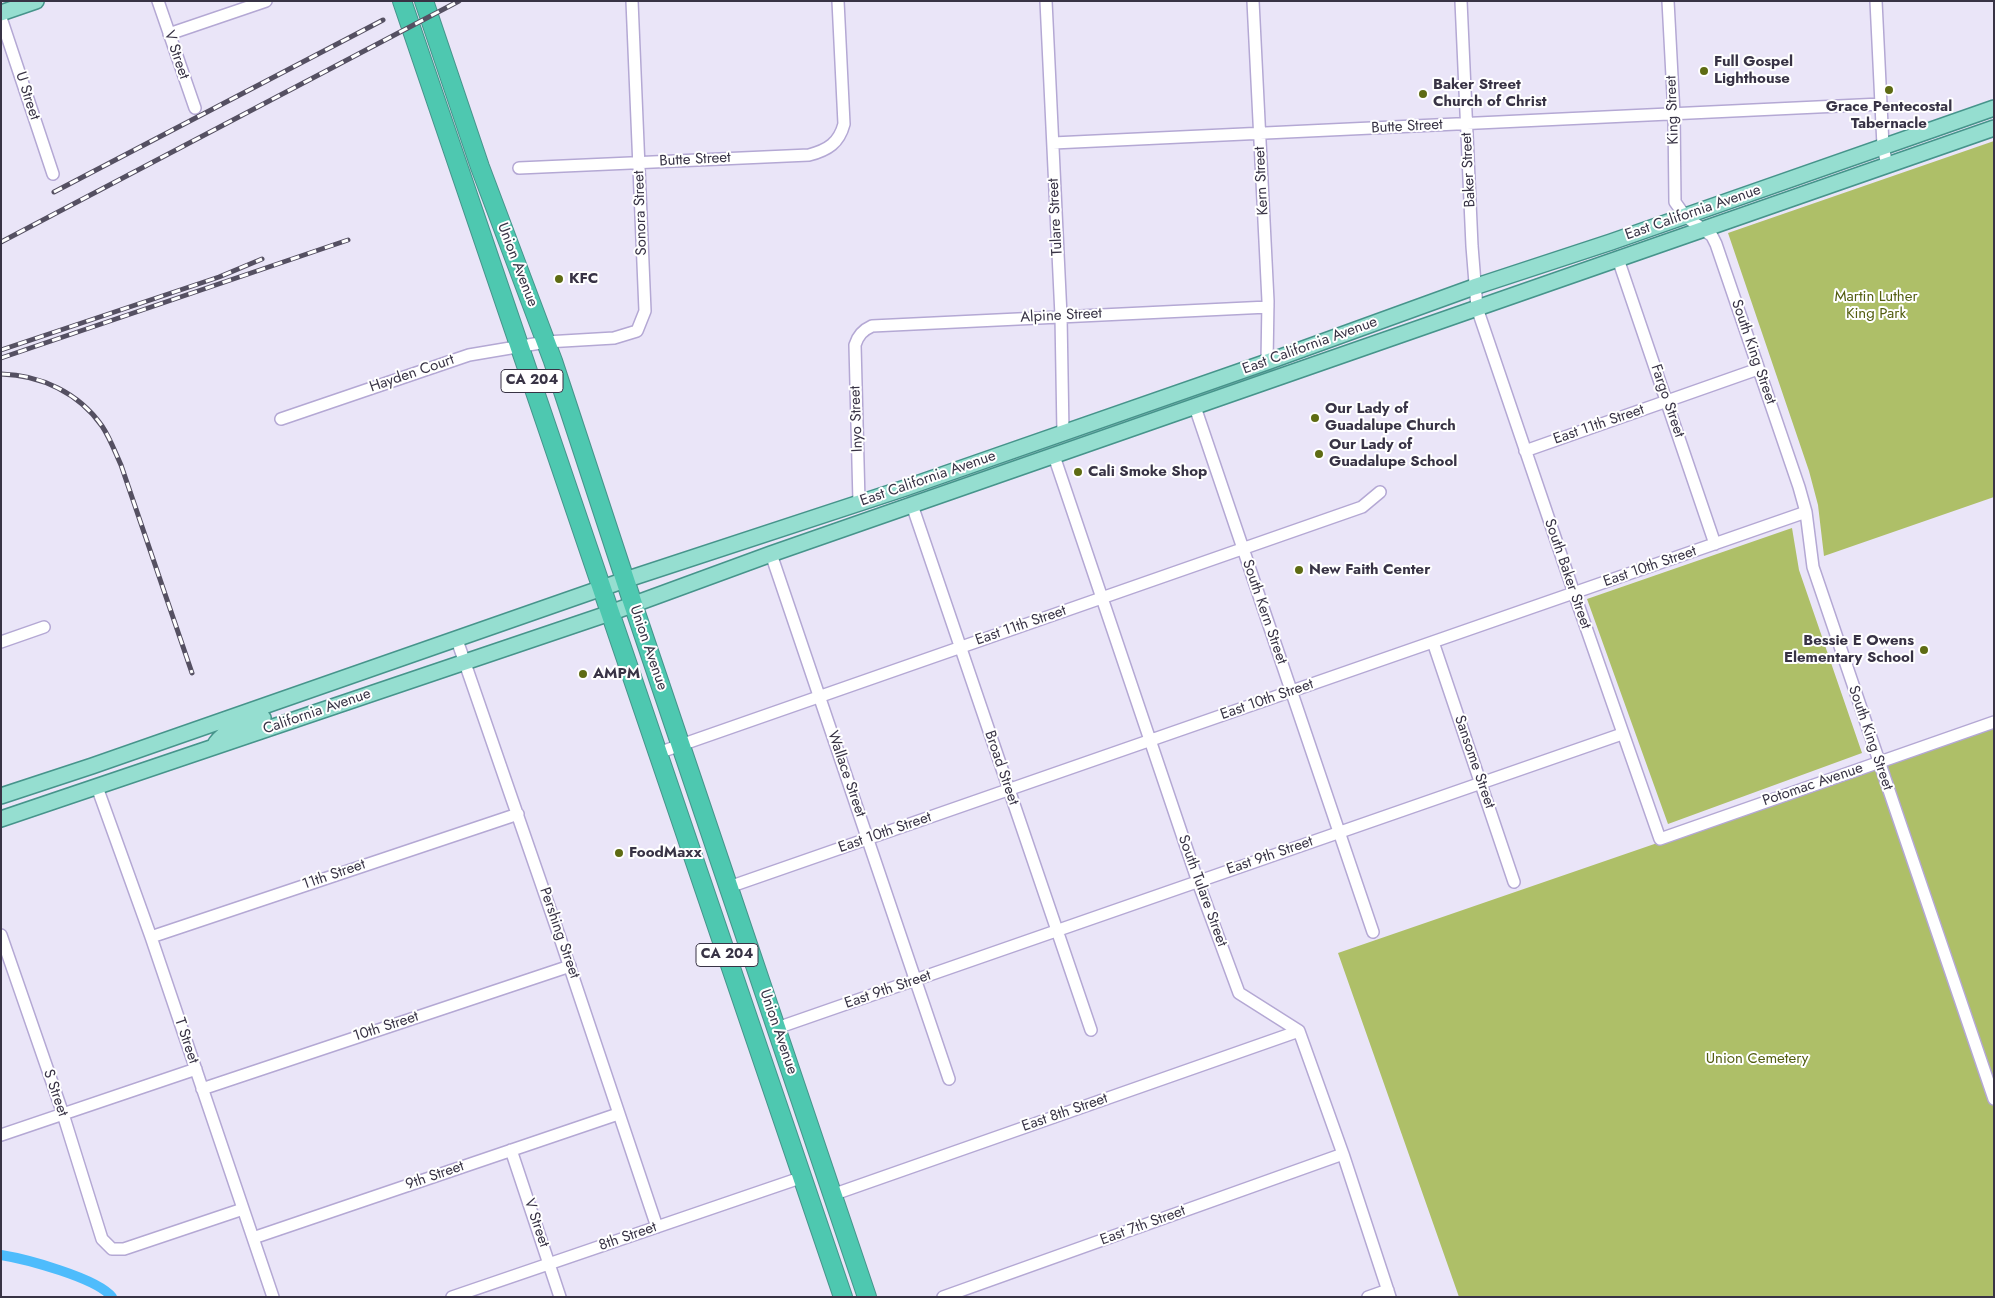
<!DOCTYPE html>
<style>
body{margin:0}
#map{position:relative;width:1995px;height:1298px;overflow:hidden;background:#eae5f8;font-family:Jost,sans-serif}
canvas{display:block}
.frame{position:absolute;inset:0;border:2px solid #383345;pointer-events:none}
</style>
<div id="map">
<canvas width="1995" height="1298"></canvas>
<div class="frame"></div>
</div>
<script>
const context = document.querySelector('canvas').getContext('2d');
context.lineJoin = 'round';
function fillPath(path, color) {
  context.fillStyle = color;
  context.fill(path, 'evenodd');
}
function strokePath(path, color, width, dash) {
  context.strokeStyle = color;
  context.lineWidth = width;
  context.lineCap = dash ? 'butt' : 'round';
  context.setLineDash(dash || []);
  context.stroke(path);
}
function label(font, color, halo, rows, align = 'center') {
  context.font = font + ' Jost,sans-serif';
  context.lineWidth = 4;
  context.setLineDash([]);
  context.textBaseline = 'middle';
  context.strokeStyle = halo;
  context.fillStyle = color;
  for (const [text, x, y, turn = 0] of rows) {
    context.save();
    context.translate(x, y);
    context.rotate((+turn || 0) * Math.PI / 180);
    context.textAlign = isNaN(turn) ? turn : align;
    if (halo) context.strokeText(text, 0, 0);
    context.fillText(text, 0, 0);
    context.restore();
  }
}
const green = new Path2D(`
 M1994,141V497L1824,556L1818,505L1809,471L1728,233Z
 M1792,528L1799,570L1862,753L1668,824L1587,599Z
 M1994,727V1297H1459L1338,953Z`);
const canal = new Path2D(`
 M1,1255C26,1259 97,1278 112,1297`);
const minor = new Path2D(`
 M158,1L195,108
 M1046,1L1061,316L1063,433
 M1253,1L1268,301L1267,362
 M1461,1L1472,246L1477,308L1574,593L1660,839L1994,722
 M1668,1L1674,114L1675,202L1685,216L1712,236L1716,244L1799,487L1806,512L1813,567L1994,1099
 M1876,1L1883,146L1887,166
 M1,18L53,174
 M169,34L266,1
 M1053,143L1881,104
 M519,168L809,155C828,150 839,143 844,124L838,1
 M1618,259L1715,544
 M1195,407L1373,932
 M281,419L469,355L546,342L614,338L637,331L645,311L632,1
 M1525,451L1758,369
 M1054,456L1198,882L1239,993L1299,1031L1343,1154L1390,1297
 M859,502L855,345C858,335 863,330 872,326L1268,307
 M912,505L1091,1030
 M771,554L949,1079
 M457,640L560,938L657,1227
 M1,642L44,627
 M1433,642L1514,882
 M658,753L1362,507L1380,492
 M97,787L151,937L273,1297
 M729,887L1806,512
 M1,935L63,1114L102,1239L112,1249H124L243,1209
 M151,937L518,814
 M777,1028L1622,734
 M202,1089L570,966
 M1,1135L196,1069
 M511,1150L560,1297
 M832,1195L1299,1031
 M253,1238L618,1114
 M452,1297L803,1177
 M943,1297L1343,1154
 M1368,1297L1388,1290`);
const major = new Path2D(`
 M1,13L36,1
 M216,743C227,728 247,724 263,718
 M1,796L92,766L625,580L905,488L1267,362L1474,287L1611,242L1994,108
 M1,819L610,613L771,554L1994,128`);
const highway = new Path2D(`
 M402,1L843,1297
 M424,1L480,167L553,361L633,604L867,1297`);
const rail = new Path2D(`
 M54,192L383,20
 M1,242L459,1
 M1,350L219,277L262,259
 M1,358L348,240
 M1,374C41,375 79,393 102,426C110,438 115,452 121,465L192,673`);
const markers = [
 [1704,71,5,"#5e6b13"],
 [1889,90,5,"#5e6b13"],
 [1423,94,5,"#5e6b13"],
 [559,279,5,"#5e6b13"],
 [1315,418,5,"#5e6b13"],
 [1319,454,5,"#5e6b13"],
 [1078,472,5,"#5e6b13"],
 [1299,570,5,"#5e6b13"],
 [1924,650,5,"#5e6b13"],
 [583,674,5,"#5e6b13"],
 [619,853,5,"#5e6b13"]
];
const shields = [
 [532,381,62],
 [727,955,62]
];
const shieldNames = [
 ["CA 204",532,381],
 ["CA 204",727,955]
];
const streetNames = [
 ["V Street",176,55,71],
 ["U Street",27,96,72],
 ["King Street",1673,110,-92],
 ["Butte Street",1407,127,-3],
 ["Butte Street",695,160,-3],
 ["Baker Street",1469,170,-93],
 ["Kern Street",1262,181,-93],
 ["Sonora Street",641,213,-92],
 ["East California Avenue",1693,213,-19],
 ["Tulare Street",1056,217,-93],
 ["Union Avenue",517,265,69],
 ["Alpine Street",1061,316,-3],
 ["East California Avenue",1310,346,-20],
 ["South King Street",1753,352,71],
 ["Hayden Court",412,374,-19],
 ["Fargo Street",1667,401,71],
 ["Inyo Street",857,419,-92],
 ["East 11th Street",1599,425,-19],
 ["East California Avenue",928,479,-19],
 ["East 10th Street",1650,567,-19],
 ["South Baker Street",1567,574,71],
 ["South Kern Street",1264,612,71],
 ["East 11th Street",1021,626,-19],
 ["Union Avenue",648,648,71],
 ["East 10th Street",1267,700,-19],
 ["California Avenue",317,712,-19],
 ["South King Street",1870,738,71],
 ["Sansome Street",1474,762,71],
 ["Broad Street",1001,768,71],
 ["Wallace Street",846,774,71],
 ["Potomac Avenue",1813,785,-19],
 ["East 10th Street",885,833,-19],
 ["East 9th Street",1270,856,-19],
 ["11th Street",334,875,-19],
 ["South Tulare Street",1202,891,70],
 ["Pershing Street",559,933,71],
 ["East 9th Street",888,990,-19],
 ["10th Street",386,1027,-18],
 ["Union Avenue",778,1032,71],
 ["T Street",186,1041,71],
 ["S Street",55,1093,71],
 ["East 8th Street",1065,1113,-19],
 ["9th Street",435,1176,-19],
 ["V Street",536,1223,71],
 ["East 7th Street",1143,1226,-20],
 ["8th Street",628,1237,-19]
];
const poiNames = [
 ["Full Gospel",1714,62],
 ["Lighthouse",1714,79],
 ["Baker Street",1433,85],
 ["Church of Christ",1433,102],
 ["Grace Pentecostal",1889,107,"center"],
 ["Tabernacle",1889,124,"center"],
 ["KFC",569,279],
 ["Our Lady of",1325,409],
 ["Guadalupe Church",1325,426],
 ["Our Lady of",1329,445],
 ["Guadalupe School",1329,462],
 ["Cali Smoke Shop",1088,472],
 ["New Faith Center",1309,570],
 ["Bessie E Owens",1914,641,"right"],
 ["Elementary School",1914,658,"right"],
 ["AMPM",593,674],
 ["FoodMaxx",629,853]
];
const parkNames = [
 ["Martin Luther",1876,297],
 ["King Park",1876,314],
 ["Union Cemetery",1757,1059]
];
fillPath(green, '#aebf68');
strokePath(canal, '#4ebcfc', 10);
strokePath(minor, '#b4a8d4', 14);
strokePath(major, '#46948b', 18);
strokePath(highway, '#46948b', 20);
strokePath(minor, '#fff', 11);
strokePath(major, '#95ded0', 15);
strokePath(highway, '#4ec8b0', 18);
strokePath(rail, '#555062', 5);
strokePath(rail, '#fff', 3, [9]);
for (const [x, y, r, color] of markers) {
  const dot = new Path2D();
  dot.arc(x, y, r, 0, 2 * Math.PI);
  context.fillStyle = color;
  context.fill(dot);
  strokePath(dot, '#fff', 2);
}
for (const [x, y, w] of shields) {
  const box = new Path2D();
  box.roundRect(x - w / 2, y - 11.5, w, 23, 4);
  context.fillStyle = '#fff';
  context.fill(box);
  strokePath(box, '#383345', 1);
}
label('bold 14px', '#383345', null, shieldNames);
label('15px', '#383345', '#fff', streetNames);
label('bold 15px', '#383345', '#fff', poiNames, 'left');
label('15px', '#535e10', '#fff', parkNames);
</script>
